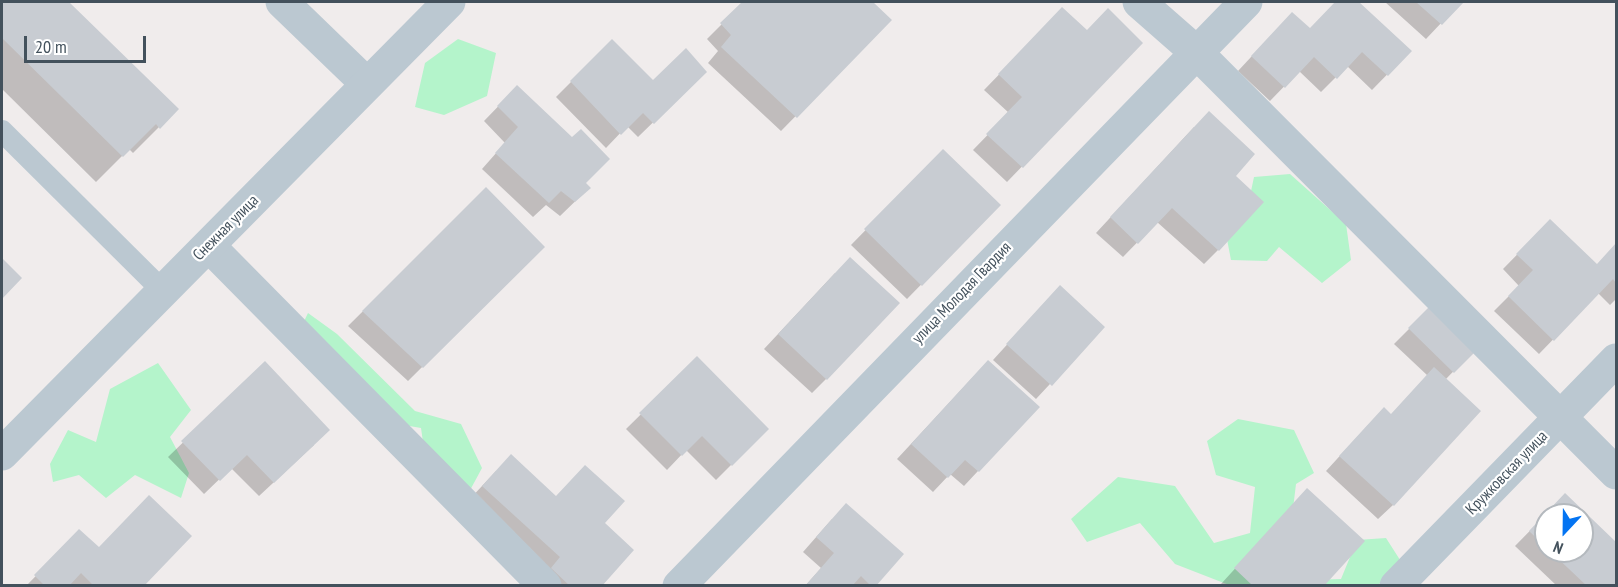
<!DOCTYPE html>
<meta charset="utf-8">
<style>
body{margin:0}
#map{position:relative;width:1618px;height:587px;overflow:hidden;background:#f0ecec;font-family:"PT Sans Narrow",sans-serif}
canvas{display:block}
.frame{position:absolute;inset:0;border:3px solid #43515c;pointer-events:none}
.north{position:absolute;left:1534px;top:503px;width:60px;height:60px;box-sizing:border-box;background:#fff;border:2px solid #b4b9be;border-radius:50%;rotate:202deg;font-size:16px;font-weight:700;line-height:24px;text-align:center;color:#43515c}
.north::after{content:'';display:block;margin:auto;width:21px;height:27px;background:#0474f2;clip-path:polygon(50% 0,100% 100%,50% 72%,0 100%)}
.scale{position:absolute;left:24px;top:36px;width:122px;height:27px;box-sizing:border-box;border:3px solid #43515c;border-top:0;padding-left:8px;font-size:18px;line-height:21px;white-space:nowrap;color:#43515c;-webkit-text-stroke:4px #fff;paint-order:stroke}
</style>
<div id="map">
<canvas width="1618" height="587"></canvas>
<div class="frame"></div>
<div class="north">N</div>
<div class="scale">20 m</div>
</div>
<script>
const context = document.querySelector('canvas').getContext('2d');
context.lineJoin = 'round';
function fillPath(path, color) {
  context.fillStyle = color;
  context.fill(path, 'evenodd');
}
function strokePath(path, color, width, dash) {
  context.strokeStyle = color;
  context.lineWidth = width;
  context.lineCap = dash ? 'butt' : 'round';
  context.setLineDash(dash || []);
  context.stroke(path);
}
function label(font, color, halo, rows, align = 'center') {
  context.font = font + ' "PT Sans Narrow",sans-serif';
  context.lineWidth = 4.5;
  context.setLineDash([]);
  context.textBaseline = 'middle';
  context.strokeStyle = halo;
  context.fillStyle = color;
  for (const [text, x, y, turn = 0] of rows) {
    context.save();
    context.translate(x, y);
    context.rotate((+turn || 0) * Math.PI / 180);
    context.textAlign = isNaN(turn) ? turn : align;
    if (halo) context.strokeText(text, 0, 0);
    context.fillText(text, 0, 0);
    context.restore();
  }
}
const green = new Path2D(`
 M458,39L496,53L487,96L444,115L415,107L425,63Z
 M1290,174L1346,224L1351,260L1322,283L1279,247L1267,261L1231,260L1225,229L1247,210L1254,177Z
 M308,313L337,334L415,411L461,424L482,468L468,494L427,470L421,428L375,420L293,344Z
 M158,363L191,410L170,437L189,473L181,498L135,475L106,498L79,475L53,482L50,464L68,430L96,442L110,389Z
 M1238,419L1294,430L1314,473L1296,484L1289,542L1277,568L1251,585H1229L1175,564L1140,523L1087,542L1071,519L1118,477L1175,486L1214,543L1250,533L1255,487L1216,475L1207,441Z
 M1386,538L1402,563L1379,584L1310,586L1311,580L1341,579L1357,540Z`);
const shadow = new Path2D(`
 M2,2H67L177,109L133,153L129,149L96,182L2,89Z
 M744,2H871L890,20L781,131L708,63L718,51L707,39Z
 M1337,2H1357L1410,51L1372,90L1347,66L1321,92L1299,71L1270,101L1238,71L1278,28L1310,30Z
 M1385,2H1461L1426,39Z
 M1048,24L1141,43L1007,182L973,150L1009,113L984,90Z
 M612,41L653,82L705,72L638,137L627,126L606,148L556,97Z
 M517,87L589,188L560,216L546,205L533,217L482,169L505,143L484,121Z
 M1194,127L1233,176L1218,250L1204,264L1157,222L1123,257L1096,233Z
 M943,151L999,205L907,299L851,245Z
 M486,189L543,247L408,381L348,326Z
 M1550,221L1597,266L1616,246V299L1610,305L1598,293L1539,354L1494,311L1519,286L1503,269Z
 M835,273L826,379L812,393L764,349Z
 M1046,302L1103,327L1036,399L993,360Z
 M1435,303L1482,342L1445,380L1393,505L1378,519L1326,471L1369,424L1391,415L1428,376L1394,344Z
 M697,359L767,429L716,480L686,450L667,470L626,429Z
 M265,363L314,445L259,496L231,468L204,494L168,457Z
 M974,376L978,471L964,486L950,474L933,492L897,459Z
 M496,471L556,497L603,523L600,586H539L468,501Z
 M1565,495L1616,544V585L1557,586L1515,546ZM1546,515H1582V551H1546Z
 M1293,505L1322,586H1223L1221,584Z
 M832,519L874,586H805L821,568L803,552Z
 M79,532L141,586H26Z`);
const building = new Path2D(`
 M2,2H69L179,109L160,129L156,124L123,157L2,38Z
 M742,2H873L892,20L797,118L721,47L731,35L720,23Z
 M1335,2H1359L1412,51L1388,76L1362,52L1337,79L1314,57L1285,88L1251,56L1292,12L1310,28Z
 M1416,2H1464L1442,25Z
 M1062,7L1087,30L1108,8L1143,43L1023,168L986,134L1022,97L998,74Z
 M612,39L653,80L686,48L707,72L654,124L643,113L621,135L570,81Z
 M517,85L572,137L581,129L610,159L586,183L591,188L575,202L561,191L549,203L495,153L518,127L497,106Z
 M1209,111L1255,154L1236,176L1264,202L1219,251L1172,208L1138,244L1110,217Z
 M943,149L1001,205L922,286L864,229Z
 M486,187L545,247L423,368L362,311Z
 M1550,219L1597,264L1616,243V283L1613,279L1554,341L1508,296L1533,270L1516,254Z
 M850,257L900,303L827,380L778,334Z
 M2,258L22,278L2,299Z
 M1060,285L1105,327L1052,386L1006,344Z
 M1435,301L1485,342L1454,373L1408,328Z
 M697,356L769,429L732,466L702,436L682,456L639,413Z
 M988,360L1040,407L979,472L965,460L948,478L911,444Z
 M265,361L330,430L274,483L247,455L220,481L181,441Z
 M1434,367L1481,411L1394,506L1339,456L1384,407L1391,414Z
 M511,454L556,496L585,465L625,501L605,523L634,550L602,586H570L551,568L560,557L482,486Z
 M1307,488L1365,541L1324,586H1253L1234,568Z
 M1565,493L1616,542V586H1587L1550,551H1582V515H1546V547L1529,531Z
 M149,495L192,536L144,586H94L81,573L69,586H45L34,575L79,529L99,547Z
 M846,503L904,554L876,586H871L861,576L852,586H805L834,553L816,537Z`);
const service = new Path2D(`
 M2,131L163,291`);
const minor = new Path2D(`
 M282,2L367,84
 M1139,2L1196,52L1616,473
 M209,246L545,586
 M679,586L1246,2
 M1396,586L1616,360`);
const tertiary = new Path2D(`
 M2,454L449,2`);
const streetNames = [
 ["Снежная улица",226,228,-45],
 ["улица Молодая Гвардия",962,293,-46],
 ["Кружковская улица",1507,473,-46]
];
fillPath(green, '#b4f4cb');
fillPath(shadow, '#0003');
fillPath(building, '#c8ccd2');
strokePath(service, '#bbc8d1', 22);
strokePath(minor, '#bbc8d1', 33);
strokePath(tertiary, '#bbc8d1', 33);
label('16px', '#43515c', '#fff', streetNames);
</script>
